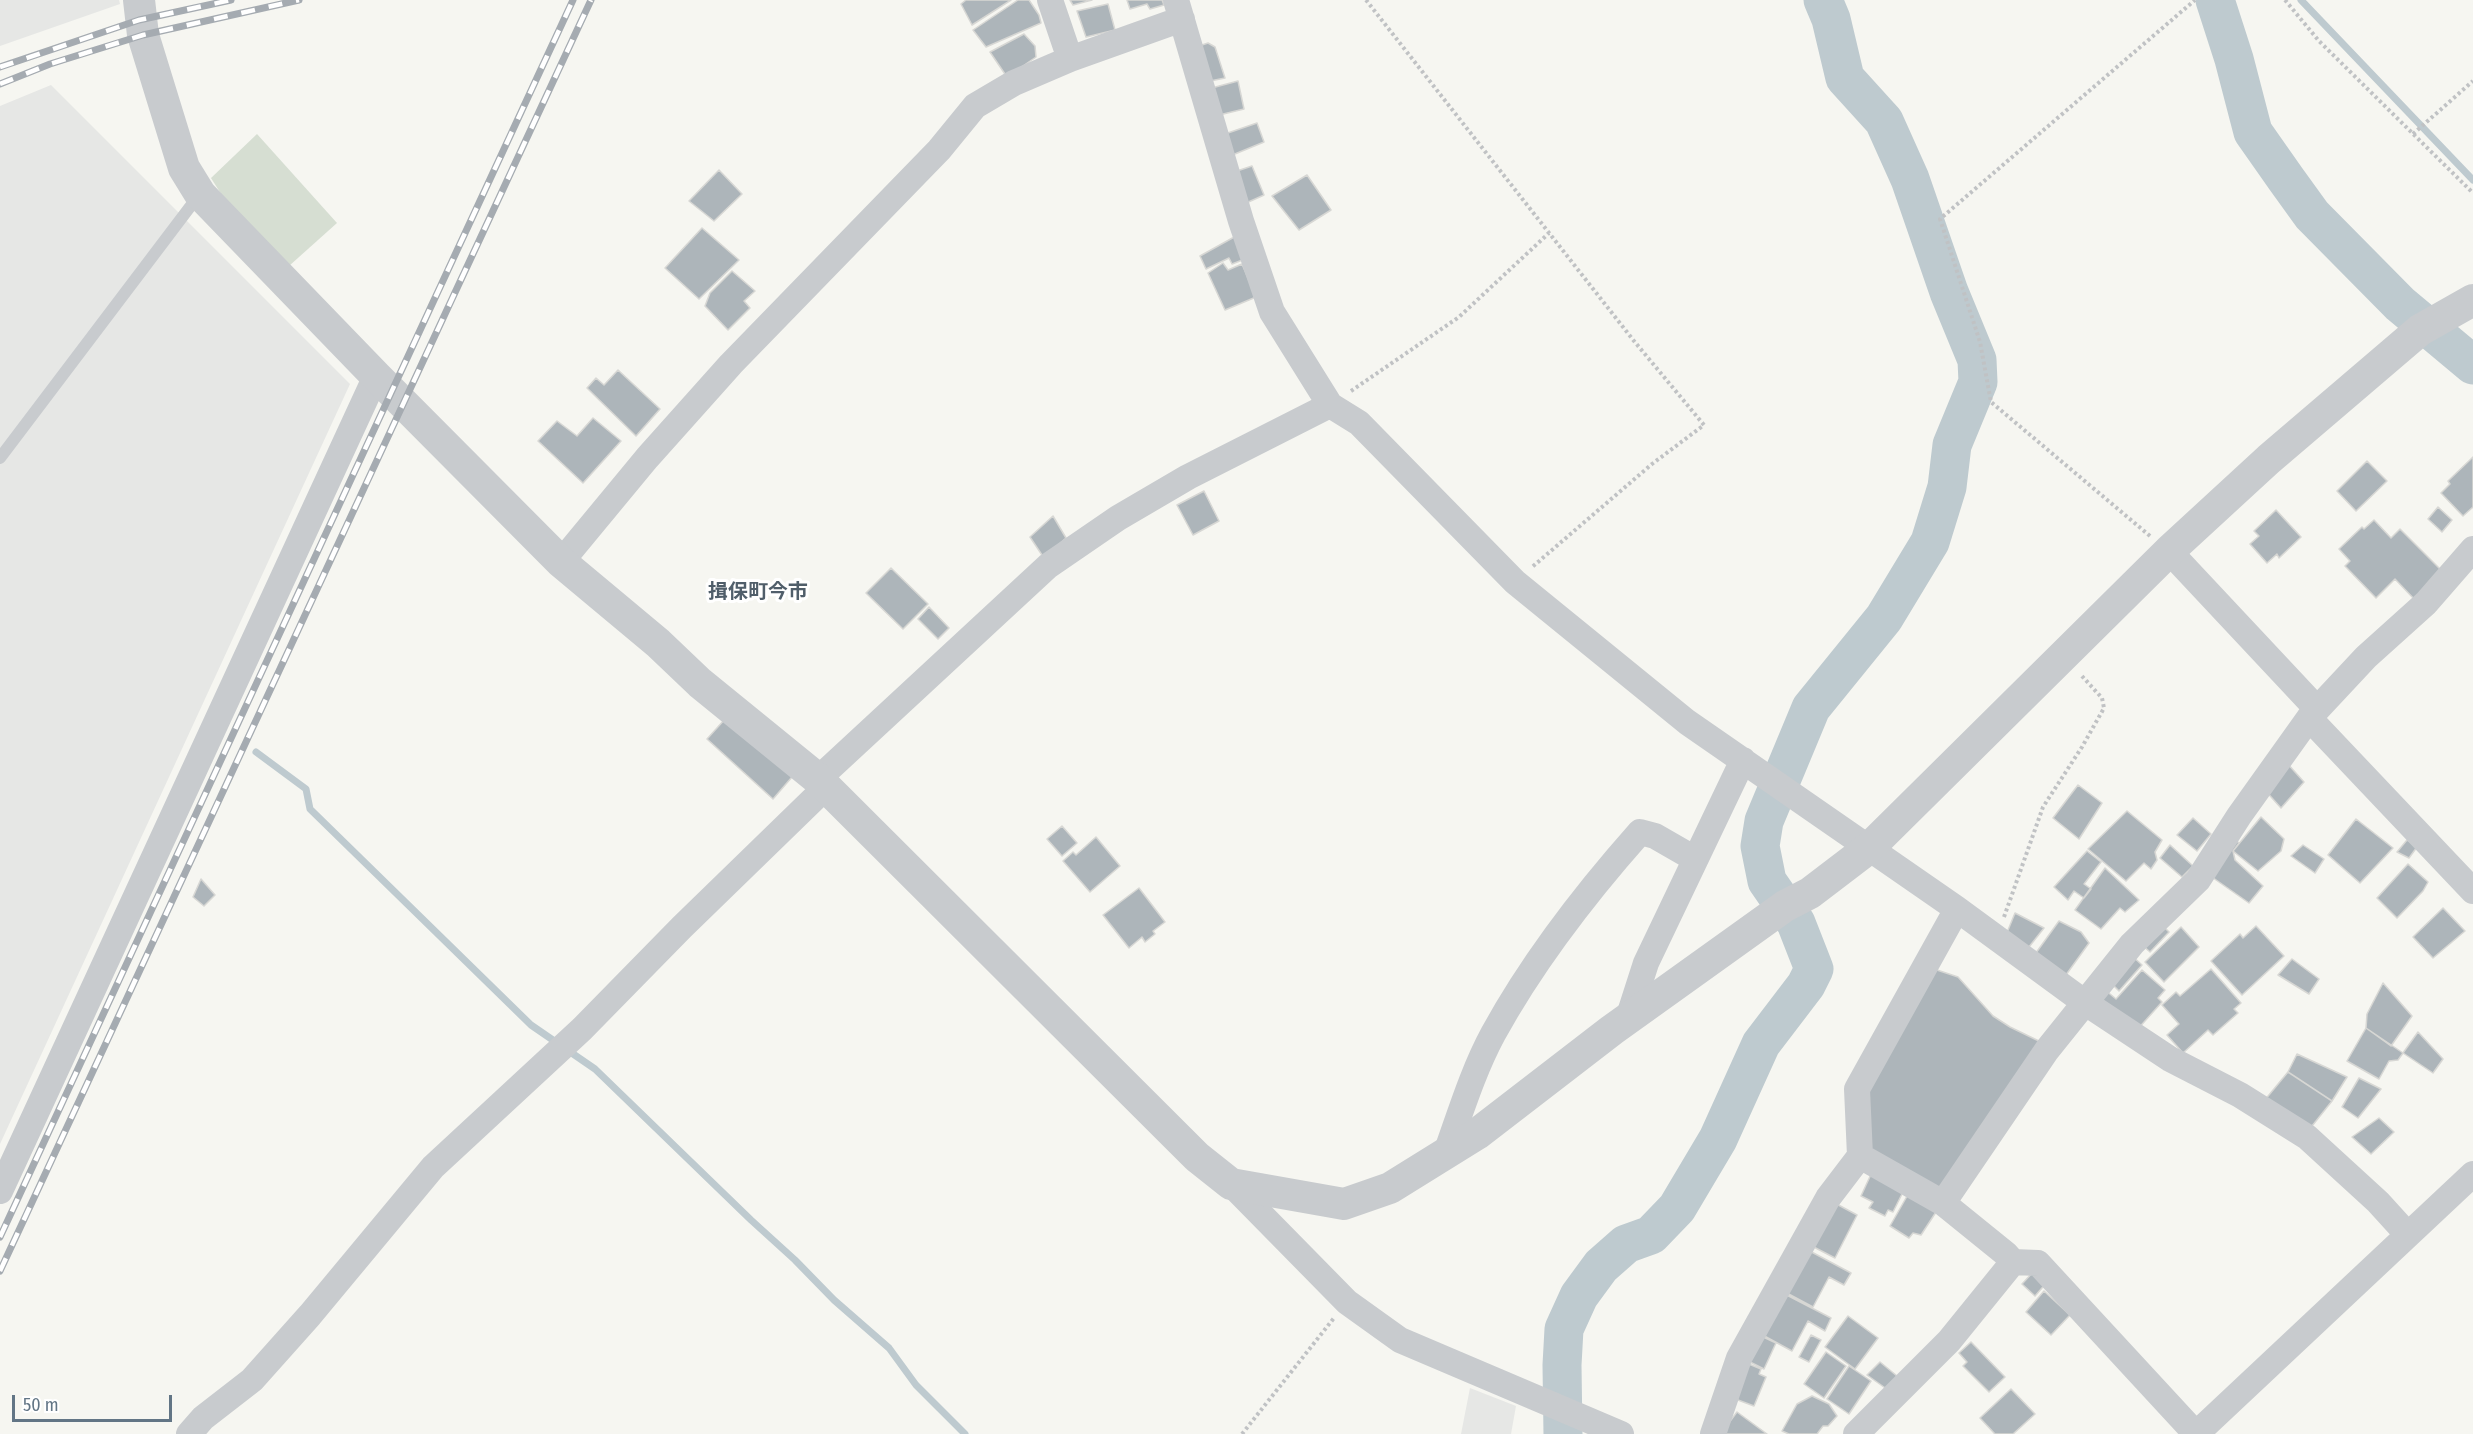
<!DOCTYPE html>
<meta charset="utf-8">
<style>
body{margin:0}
#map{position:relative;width:2473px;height:1434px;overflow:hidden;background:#f6f6f1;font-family:"Fira Sans Condensed",sans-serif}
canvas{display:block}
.scale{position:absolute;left:12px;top:1395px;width:160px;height:27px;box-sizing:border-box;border:3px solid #627585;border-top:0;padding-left:8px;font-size:18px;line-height:21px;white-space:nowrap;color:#627585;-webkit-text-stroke:4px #fff;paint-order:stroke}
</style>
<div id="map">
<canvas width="2473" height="1434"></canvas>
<div class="scale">50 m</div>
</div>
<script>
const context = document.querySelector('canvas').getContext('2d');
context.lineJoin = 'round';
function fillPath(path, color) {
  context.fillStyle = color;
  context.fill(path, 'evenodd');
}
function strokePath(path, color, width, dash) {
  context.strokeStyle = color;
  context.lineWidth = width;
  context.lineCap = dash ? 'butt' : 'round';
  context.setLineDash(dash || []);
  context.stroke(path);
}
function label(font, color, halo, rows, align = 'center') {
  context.font = font + ' "Fira Sans Condensed","Noto Sans JP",sans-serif';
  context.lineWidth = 6;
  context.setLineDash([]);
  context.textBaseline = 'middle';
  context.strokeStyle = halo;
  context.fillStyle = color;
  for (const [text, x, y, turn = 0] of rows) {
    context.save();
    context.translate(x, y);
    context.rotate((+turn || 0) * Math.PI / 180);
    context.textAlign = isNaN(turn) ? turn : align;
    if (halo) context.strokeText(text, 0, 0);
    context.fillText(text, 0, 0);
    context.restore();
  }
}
const built = new Path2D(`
 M0,0H119L120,4L0,46Z
 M51,85L350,384L0,1144V106Z
 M1470,1388L1516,1406L1511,1434H1461Z`);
const green = new Path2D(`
 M257,134L337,223L289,266L223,197L211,178Z`);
const stream = new Path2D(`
 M2301,0L2473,180
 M256,752L306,789L310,809L531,1025L595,1069L751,1220L795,1260L834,1300L889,1348L916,1385L965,1434`);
const river = new Path2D(`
 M2215,0L2234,59L2253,132L2286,179L2312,215L2400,304L2473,365
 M1563,1434L1562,1365L1564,1329L1579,1296L1601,1266L1626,1244L1651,1235L1677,1208L1718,1139L1761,1044L1806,985L1814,969L1796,923L1767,881L1760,846L1764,821L1811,708L1884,618L1930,542L1947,487L1952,445L1978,382L1977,360L1949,292L1910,179L1884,121L1845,78L1831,19L1823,0`);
const building = new Path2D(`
 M966,0H1011L972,25L961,4Z
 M1018,0H1029L1039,15L1041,23L986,47L973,30Z
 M1070,0H1092L1073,5Z
 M1127,0H1162L1164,5L1150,9L1147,4L1130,9Z
 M1108,4L1115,30L1086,37L1077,11Z
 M1024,34L1035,46L1036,57L1007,77L990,52Z
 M1208,43L1215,47L1225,78L1205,82L1196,47Z
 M1238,81L1244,109L1215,116L1208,89Z
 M1257,123L1264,142L1230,156L1222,135Z
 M1252,166L1264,195L1244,204L1231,173Z
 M719,170L742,194L714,221L689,201Z
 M1307,175L1331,210L1299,230L1272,196Z
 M702,228L739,260L699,299L665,268Z
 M1236,236L1245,259L1232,264L1229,258L1206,269L1200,256Z
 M1223,263L1228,270L1242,264L1256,297L1225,310L1208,273Z
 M732,271L755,291L744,301L750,308L728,330L705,306L710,293Z
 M618,370L660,409L636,436L587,388L596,378L604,385Z
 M593,418L621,441L583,483L538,441L557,421L577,436Z
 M2473,457V507L2463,516L2441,493L2450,484L2448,481Z
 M2367,461L2387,481L2356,511L2337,491Z
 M1204,491L1219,521L1193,535L1177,505Z
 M2438,507L2452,520L2442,532L2428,519Z
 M2276,510L2301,537L2279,558L2277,554L2267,563L2250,544L2259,536L2254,531Z
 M1053,516L1066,538L1044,558L1030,537Z
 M2374,520L2391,538L2400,529L2444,573L2416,601L2395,579L2376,598L2345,566L2350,561L2339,549L2362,527L2364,529Z
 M891,568L928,604L903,629L866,593Z
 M929,607L949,628L938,639L918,619Z
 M726,718L792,777L773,799L707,739Z
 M2286,762L2304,782L2281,808L2263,788Z
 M2078,785L2102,803L2079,839L2053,818Z
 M2127,811L2162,840L2155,852L2157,860L2151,869L2144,863L2126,881L2088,849Z
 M2261,817L2284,839L2281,851L2258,871L2233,851Z
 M2193,818L2211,834L2197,851L2177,835Z
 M2356,819L2393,848L2360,883L2328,855Z
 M1062,826L1077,843L1062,856L1047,839Z
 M1096,837L1120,866L1090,892L1063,861L1073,852L1076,855Z
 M2233,838L2239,843L2233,851L2235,860L2263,886L2249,903L2209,875Z
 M2407,840L2417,847L2409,858L2397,852Z
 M2170,845L2193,866L2182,877L2160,858Z
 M2303,845L2324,859L2315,873L2291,856Z
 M2087,851L2101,862L2084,884L2091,889L2084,898L2074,891L2068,900L2054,887Z
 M2408,864L2428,882L2423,891L2397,918L2377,898Z
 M2105,868L2139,900L2125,912L2120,908L2101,929L2075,910Z
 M201,879L215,895L204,906L193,897Z
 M1139,888L1165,922L1153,931L1155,934L1145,942L1142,937L1129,948L1103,915Z
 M2443,908L2465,931L2433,958L2413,937Z
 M2015,913L2044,928L2025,952L2006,935Z
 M2059,921L2081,932L2089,943L2063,979L2033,957Z
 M2160,923L2169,932L2150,952L2140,943Z
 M2256,926L2284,956L2242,995L2211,961L2240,934L2243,938Z
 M2181,927L2199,947L2164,982L2145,962Z
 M2130,954L2142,965L2119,991L2107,979Z
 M2292,959L2319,979L2309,994L2278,975Z
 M1931,968L1958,977L1993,1016L2010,1027L2045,1044L1942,1195L1865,1154L1863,1095Z
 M2211,969L2241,1003L2234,1009L2238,1013L2213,1035L2208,1030L2183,1053L2167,1035L2179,1024L2162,1005L2176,992L2180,996Z
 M2142,970L2165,990L2158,998L2162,1002L2136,1031L2097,997L2104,989L2116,999Z
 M2383,983L2412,1016L2391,1046L2366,1028L2367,1014Z
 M2366,1028L2403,1053L2398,1060L2389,1061L2379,1079L2347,1061Z
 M2418,1032L2443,1059L2433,1073L2403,1053Z
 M2297,1054L2347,1077L2332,1101L2288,1072Z
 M2288,1072L2332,1101L2308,1131L2264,1101Z
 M2359,1078L2381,1089L2358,1118L2342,1107Z
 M2379,1118L2394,1132L2371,1154L2352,1137Z
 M1873,1170L1906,1186L1893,1212L1888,1210L1885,1216L1869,1208L1873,1202L1861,1196Z
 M1910,1191L1938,1209L1921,1235L1913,1233L1909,1238L1890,1226Z
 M1831,1201L1857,1215L1835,1258L1808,1244Z
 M1806,1249L1851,1273L1844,1285L1829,1277L1813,1307L1783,1291Z
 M2035,1270L2048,1281L2035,1296L2022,1284Z
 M1779,1291L1831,1318L1825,1331L1808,1321L1792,1351L1757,1332Z
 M2044,1291L2070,1315L2051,1335L2026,1312Z
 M1848,1316L1878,1338L1855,1369L1825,1347Z
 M1759,1335L1776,1343L1764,1369L1746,1360Z
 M1811,1335L1821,1340L1809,1362L1799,1357Z
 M1971,1342L2005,1377L1989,1392L1963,1366L1967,1362L1959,1353Z
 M1826,1352L1846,1366L1824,1398L1804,1384Z
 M1744,1362L1761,1369L1759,1374L1766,1377L1754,1406L1730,1397Z
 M1880,1362L1897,1376L1888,1390L1867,1375Z
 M1849,1366L1871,1381L1849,1414L1827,1399Z
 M2011,1389L2035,1414L2013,1434H1995L1980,1418Z
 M1812,1396L1829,1404L1837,1416L1828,1426H1823L1817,1434H1789L1782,1431L1797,1404Z
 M1737,1412L1767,1434H1725L1722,1432Z`);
const path = new Path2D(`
 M1366,0L1634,341L1704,425L1652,464L1531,568
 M2285,0L2319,41L2473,193
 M2413,134L2473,81
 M1351,391L1459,317L1549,233
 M2150,536L1991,402L1980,342L1940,219L2195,0
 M2004,917L2043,807L2082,747L2104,708L2102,698L2081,675
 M1242,1434L1334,1318`);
const service = new Path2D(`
 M0,458L199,195`);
const minor = new Path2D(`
 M1050,0L1070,59
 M1176,0L1241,221L1272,312L1330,405L1359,423L1515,582L1687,722L1957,909L2084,1002L2170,1059L2240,1095L2307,1137L2378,1202L2408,1235
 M2169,551L2317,709
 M561,562L647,458L731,364L939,150L975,106L1014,83L1070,59L1182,19
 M2309,718L2473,891
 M818,779L1048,566L1118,518L1188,477L1330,405
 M1628,1019L1646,963L1743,760
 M1446,1153C1460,1114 1473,1071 1493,1034C1533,961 1585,894 1640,832L1655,836L1695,859
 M1231,1184L1347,1302L1400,1340L1621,1434
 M0,1191L376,376
 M1943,1203L2047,1050L2132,944L2198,880L2239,816L2309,718L2366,657L2426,603L2473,549
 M2013,1262L2038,1263L2196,1434
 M189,1434L203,1418L252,1380L310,1315L433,1167L582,1029L682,927L826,787
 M1713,1434L1739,1358L1828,1198L1860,1156L1857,1089L1957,909
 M1856,1434L1949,1341L2013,1262L2006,1254L1943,1203L1860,1156
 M2196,1434L2473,1174`);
const tertiary = new Path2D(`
 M139,0L143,35L184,168L200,194L376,376L561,562L658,643L700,683L818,779L1197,1157L1231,1184L1344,1204L1390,1188L1477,1134L1612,1030L1785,906L1810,893L1869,848L2169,551L2269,459L2420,330L2473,300`);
const rail = new Path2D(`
 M0,67L139,20L231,0
 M0,84L50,64L143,35L299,0
 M0,1237L573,0
 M0,1271L591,0`);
const quarterNames = [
 ["揖保町今市",758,592]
];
fillPath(built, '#e6e7e5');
fillPath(green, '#d6ded2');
strokePath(stream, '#becacf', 7);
strokePath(river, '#becacf', 39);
fillPath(building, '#adb5ba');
strokePath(building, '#d7d7d4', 1.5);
strokePath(path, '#c0c2c4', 4, [3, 3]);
strokePath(service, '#c8cbce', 12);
strokePath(minor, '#c8cbce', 26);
strokePath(tertiary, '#c8cbce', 32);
strokePath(rail, '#a5abb1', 7);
strokePath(rail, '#fff', 4.5, [14]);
label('bold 20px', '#505e6a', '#fff', quarterNames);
</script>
